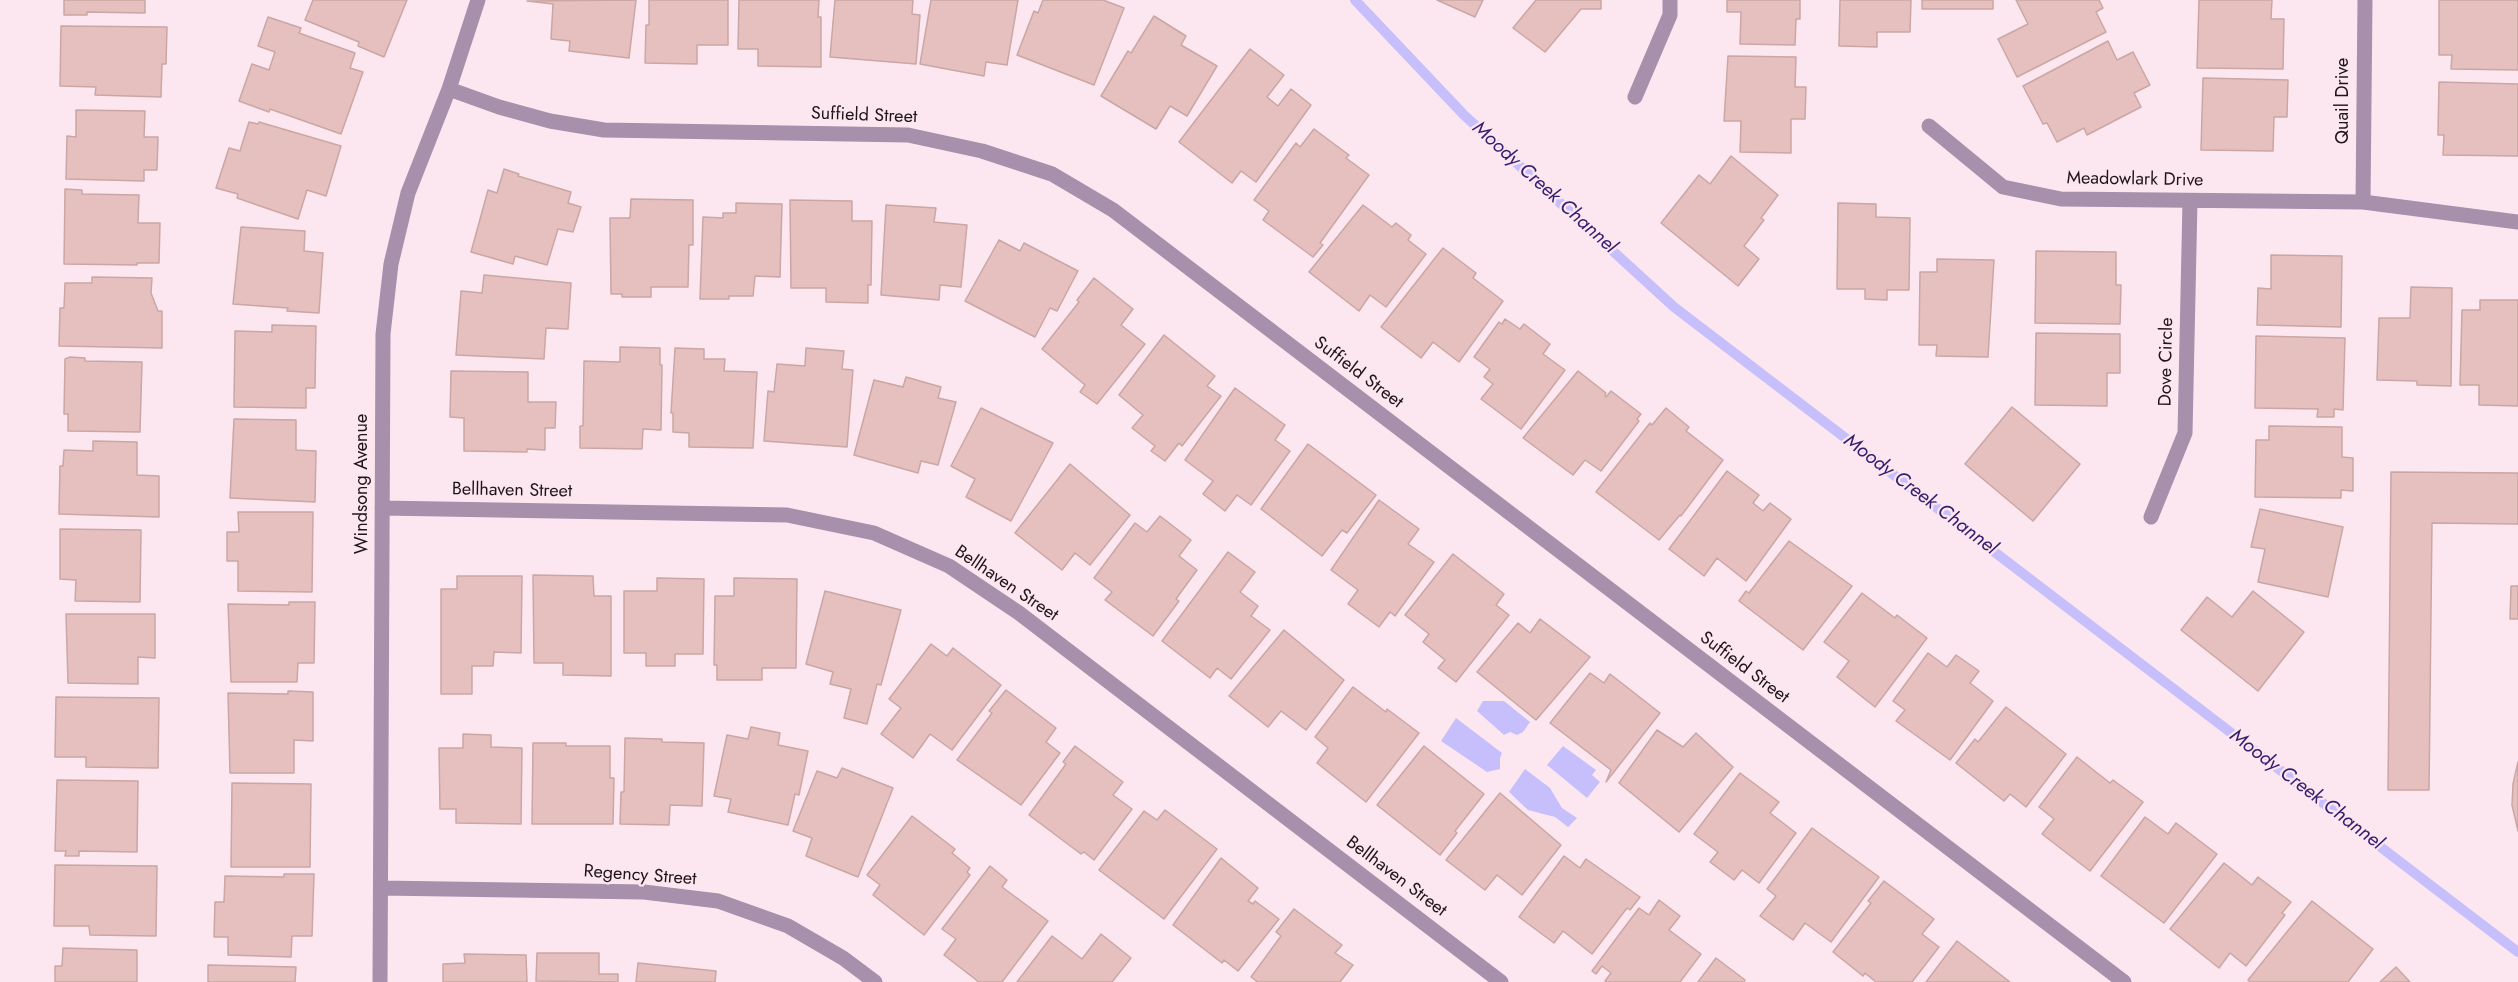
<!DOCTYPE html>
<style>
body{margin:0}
canvas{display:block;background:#fce7f0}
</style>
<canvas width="2518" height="982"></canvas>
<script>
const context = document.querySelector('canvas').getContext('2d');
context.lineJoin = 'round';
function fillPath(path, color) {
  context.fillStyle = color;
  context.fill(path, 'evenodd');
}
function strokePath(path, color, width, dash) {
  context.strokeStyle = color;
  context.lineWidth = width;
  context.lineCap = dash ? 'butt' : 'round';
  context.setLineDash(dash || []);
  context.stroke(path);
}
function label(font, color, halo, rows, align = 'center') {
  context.font = font + ' Jost,sans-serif';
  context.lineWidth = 4.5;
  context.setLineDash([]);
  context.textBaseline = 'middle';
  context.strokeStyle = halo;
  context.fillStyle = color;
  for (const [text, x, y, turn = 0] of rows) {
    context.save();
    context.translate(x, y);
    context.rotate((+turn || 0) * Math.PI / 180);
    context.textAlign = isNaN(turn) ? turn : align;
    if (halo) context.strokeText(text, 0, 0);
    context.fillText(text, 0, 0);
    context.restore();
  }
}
const water = new Path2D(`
 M1483,701H1504L1530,722L1523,732L1517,735L1510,732L1504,735L1477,711Z
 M1456,718L1502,753L1500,758V769L1487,772L1441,741Z
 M1563,746L1596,770L1592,775L1600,782L1587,798L1547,765Z
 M1525,769L1550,788L1562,808L1577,818L1568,827L1555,817L1528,810L1509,792Z`);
const stream = new Path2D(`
 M1355,0L1464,115L1674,307L2518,952`);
const building = new Path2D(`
 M64,0H145V13L87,12V15H64Z
 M313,0H407L384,57L358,46L359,42L305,20Z
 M636,0L629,58L569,51L570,41L551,39L553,4L527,1Z
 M649,0H728V45H697V64L645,63L646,25H649Z
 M739,0H819L818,17H821V67L758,66V49H738Z
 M835,0H913L912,14L920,15L916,64L830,57Z
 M931,0H1018L1007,65L986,62L984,76L920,64Z
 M1043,0H1103L1124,8L1094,85L1017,55L1034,11L1038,13Z
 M1437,0H1483L1475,17Z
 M1536,0H1601V9H1581L1545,52L1513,28Z
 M1727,0H1800V19H1796L1795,45L1740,44L1741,12H1727Z
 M1840,0H1911L1910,32H1877V47L1839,46Z
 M1922,0H1993V9H1922Z
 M2016,0H2099L2103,8L2096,12L2106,32L2017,77L1998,39L2028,24Z
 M2199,0H2272L2271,19H2284L2283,69L2197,68Z
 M2439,0H2518V70L2451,69L2452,55H2439Z
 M1154,16L1186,36L1181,45L1217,66L1187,116L1170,106L1156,129L1101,96L1128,51L1131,53Z
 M268,17L301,28L299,33L355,53L350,68L363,72L341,134L270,109L269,112L239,101L252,64L269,70L275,52L258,46Z
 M61,26L167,27L166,64H162L161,97L95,95L96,87L60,86Z
 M2108,41L2117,60L2133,52L2150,85L2134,93L2141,107L2087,135L2084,128L2057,142L2047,123L2043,124L2023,86Z
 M1250,49L1284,75L1267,97L1278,106L1291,89L1311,105L1256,182L1241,171L1232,183L1179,142Z
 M1728,56L1796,57L1795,87H1806L1805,119H1791V153L1740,152L1741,121H1724Z
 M2203,78L2288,80L2287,117H2274L2273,151L2201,150Z
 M2439,82L2518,84V156L2443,155L2444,135H2438Z
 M76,110L145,111L144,137H158L157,170H144V181L66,179L67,136L76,137Z
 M249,122L258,124L259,122L341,146L326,196L307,190L298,219L237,198L238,194L216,188L229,148L240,151Z
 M1314,129L1349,155L1346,158L1369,175L1320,243L1323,245L1313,257L1263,220L1269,211L1254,200L1296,143L1300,147Z
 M1731,156L1778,195L1761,218L1764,220L1744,246L1759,259L1738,286L1661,223L1699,175L1710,184Z
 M504,169L519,174L518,176L571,192L568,203L581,207L573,232L558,229L547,265L515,256L513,264L471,252L488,190L497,193Z
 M65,189L82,190V194L139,195L138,223H160L159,263H137V265L64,264Z
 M631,199L693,200V245H689L688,287H651V297H622V294H611L610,218H630Z
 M790,200L852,201V221H872L871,285H868V303L826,302V288H791Z
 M736,203L782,204L780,277L755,276L753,296H729V299H700L703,217L723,218V213H736Z
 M1838,203L1876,204V217L1910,218L1909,290H1887V300L1865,299V289H1837Z
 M886,205L936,208L934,222L967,225L961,287L940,285L939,300L881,295Z
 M1363,205L1392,227L1396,223L1411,235L1408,240L1426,254L1386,307L1370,295L1359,311L1309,272Z
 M241,227L305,231L304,251L323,253L319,313L287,311L288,308L233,304Z
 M999,240L1020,251L1024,243L1078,271L1057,311L1050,308L1035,337L965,301Z
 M1443,248L1476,273L1473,278L1503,301L1459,362L1433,342L1421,358L1381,327Z
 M2036,251L2116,252V285H2121L2120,324L2035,323Z
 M2271,255L2342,256L2341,327L2257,325L2258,288L2271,289Z
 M1937,259L1994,260L1988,357L1936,356L1937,345H1919L1920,272H1937Z
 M484,275L571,283L568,329L546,328L544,359L456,355L461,291L482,293Z
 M92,277L152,278L151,293L158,311H162V348L59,346L60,308H64L65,283H92Z
 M1094,278L1133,309L1121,325L1145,344L1097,404L1080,392L1085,385L1042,349L1079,302L1077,300Z
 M2411,287L2452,288L2451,386L2417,385V381L2377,380L2379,318H2410Z
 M2480,300H2518V406L2479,405V385H2460L2462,310H2480Z
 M1505,319L1520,329L1524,324L1550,344L1543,354L1565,370L1521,429L1481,399L1493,384L1484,377L1490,369L1474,357L1499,322L1502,324Z
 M272,325L316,326L315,388H306V408L234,407L235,331L272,332Z
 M2036,333L2120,334V373H2107V406L2035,405Z
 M1164,335L1215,376L1207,386L1221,396L1182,446L1179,443L1165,461L1151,451L1155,446L1132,428L1143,415L1119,395Z
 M2256,336L2345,338L2343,410L2334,409V417H2317L2318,409L2255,408Z
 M620,347L660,348V365H662L661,430L643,429L642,449L580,448V426H583L584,361L620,362Z
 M675,348L704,349V359H725L724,371L757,372L753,448L689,447V433L673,432V413H671Z
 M806,348L844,351L842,369L853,370L847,447L764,441L768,391L774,392L777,364L805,366Z
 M70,357L85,358V361L142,362L140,432L68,431V414H64L65,359Z
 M451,371L528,372V402H556L555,428H545V450L527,449V452L464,451V418L450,417Z
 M1578,371L1606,393L1605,395L1606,397L1611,391L1641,414L1637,419L1639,421L1601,471L1585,460L1573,475L1523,438Z
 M906,377L941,387L938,398L956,402L938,465L921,461L918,473L854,455L874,380L903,387Z
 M1235,388L1285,425L1275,440L1290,451L1251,505L1237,495L1225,511L1203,494L1213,481L1185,460Z
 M2012,407L2080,464L2033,521L1965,464Z
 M981,408L1053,443L1011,521L966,497L975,479L951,466Z
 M1666,408L1689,427L1686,431L1723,460L1681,516L1680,515L1659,540L1596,492L1650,423L1652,425Z
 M234,419L296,420V450L316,451L315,502L230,498Z
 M2269,426L2342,427V457L2353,458V491L2341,490V498L2255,497L2256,440H2269Z
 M93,441L137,442V475L159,476V517L59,514L60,466H63L64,450L93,451Z
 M1308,444L1376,495L1347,533L1342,530L1322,556L1261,509Z
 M1070,464L1130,515L1090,565L1075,553L1062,570L1015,533Z
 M1727,471L1759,495L1753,503L1763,511L1770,503L1791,519L1746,581L1717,558L1704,576L1669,549Z
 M2391,472L2518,473V524L2432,523L2429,790H2388Z
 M1379,500L1419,529L1408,544L1434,562L1395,616L1390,612L1379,627L1348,604L1358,590L1331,570Z
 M2260,509L2343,527L2328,597L2258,582L2265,549L2251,547Z
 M238,512H313L312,592L238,591V561H227V532H239Z
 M1160,516L1191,540L1179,556L1197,570L1176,599L1179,601L1153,636L1105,600L1112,592L1094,578L1135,523L1147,532Z
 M60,529L141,530L140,602L75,601L76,580L60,579Z
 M1789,541L1852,586L1803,650L1739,601L1746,591L1749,593Z
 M1228,552L1255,572L1240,592L1258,606L1251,616L1270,630L1231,679L1217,668L1210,678L1162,641Z
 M1453,554L1504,594L1496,605L1509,615L1456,682L1438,668L1445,660L1423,642L1429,634L1405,615Z
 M533,575L593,576L594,596H611V676L563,675V663H534Z
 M457,576H522L521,653L494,652L493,666H472V694H441V589H457Z
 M657,578L704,579L703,654H675V666H646V653H624V591H657Z
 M734,578L797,579L796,668H762V680H717V665H714L715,596H734Z
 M2511,586H2518V619H2510Z
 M825,591L901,610L881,685L877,684L867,724L844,718L851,689L830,684L833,672L806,664Z
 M2253,591L2304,632L2258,691L2181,630L2207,597L2232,617Z
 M1862,593L1895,618L1897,615L1927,638L1875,707L1837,677L1849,661L1824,642Z
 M289,602H315L314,663H298L297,682H231L228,604L289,605Z
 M66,614H155V658L138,657V684L68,683Z
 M1540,619L1590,657L1536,720L1477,672L1518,623L1530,633Z
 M1284,630L1344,680L1306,730L1281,711L1268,727L1229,696Z
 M931,644L947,656L953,648L1001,685L952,750L930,734L913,758L881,734L901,708L889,699Z
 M1928,653L1947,667L1956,655L1979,671L1970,683L1993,701L1950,760L1896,721L1905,710L1893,701Z
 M1590,673L1604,683L1610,674L1660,713L1606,782L1611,770L1550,723Z
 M1353,687L1386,712L1387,709L1419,733L1366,802L1317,763L1328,748L1315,737Z
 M1006,690L1056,728L1046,742L1060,753L1021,805L957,760L992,713L989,711Z
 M288,691L313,692V741L294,740V773H230L228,693L288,694Z
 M56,697L159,698L158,768L86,767V757H55Z
 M2006,707L2066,754L2026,807L2010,794L2004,801L1956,763L1975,739L1978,742Z
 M751,727L780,733L778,745L808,751L799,795L795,794L788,825L728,812L731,799L714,796L727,735L748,739Z
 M1657,730L1683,747L1696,733L1733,767L1679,832L1619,783Z
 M463,734L491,735V747L522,748L521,824L456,823V809H440L439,748H463Z
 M625,738L662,739V742L704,743L702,806L670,805L669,825L620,824L621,792H624Z
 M533,743H566V746H610V778H614L613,824H532Z
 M1075,746L1123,782L1113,795L1132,809L1094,860L1084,852L1081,854L1029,815L1066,764L1063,762Z
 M1424,746L1484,794L1455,831L1457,833L1440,855L1377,805Z
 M2077,757L2110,783L2113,780L2143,802L2090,871L2042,834L2054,819L2039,807Z
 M2518,762V831L2512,805L2513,784Z
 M842,768L893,788L858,877L806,856L812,838L793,831L817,771L837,778Z
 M1740,773L1779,802L1770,813L1796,833L1759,883L1742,870L1734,880L1710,862L1718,852L1694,834Z
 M57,780L138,781L137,852L79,851V856H65L66,851H55Z
 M232,783L311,784L310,867H231Z
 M1500,793L1561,845L1522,895L1497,875L1485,890L1446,860Z
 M1165,810L1217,849L1164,919L1099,870L1144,811L1157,820Z
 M912,816L955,849L952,853L970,868L967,872L970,875L924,935L873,895L880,885L867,875Z
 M2145,817L2168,834L2176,823L2217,854L2164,923L2101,876Z
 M1812,828L1879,877L1831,942L1805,923L1793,940L1760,916L1776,896L1767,889Z
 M1564,856L1580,868L1586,859L1640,897L1630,910L1627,908L1592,954L1563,931L1554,943L1519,917Z
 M1221,858L1258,888L1248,901L1253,904L1255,901L1279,919L1238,971L1224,960L1222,963L1173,925Z
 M2224,863L2252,885L2258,877L2291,902L2282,913L2285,915L2246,966L2230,953L2219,968L2170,929Z
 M55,865L157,866L156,936L90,935L89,926H54Z
 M990,866L1007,880L1002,887L1048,921L1002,982H979L944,955L956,939L942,929Z
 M284,874H314L312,936H292L291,957L228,955V937H214L215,902H224L225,876L284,877Z
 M1884,881L1934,919L1922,934L1939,947L1912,982H1876L1865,973L1863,976L1833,952L1871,903L1868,901Z
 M1659,900L1680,916L1669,930L1701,954L1680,982H1607L1605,981L1611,973L1602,966L1596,974L1592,971L1639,908L1649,915Z
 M2312,901L2373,949L2348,982H2250L2248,980Z
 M1294,909L1342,945L1335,953L1353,965L1340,982H1258L1251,977L1281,936L1276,932Z
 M1101,934L1131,958L1112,982H1017L1052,936L1082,959Z
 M1957,941L2010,982H1926Z
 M63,948L137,950V982H55V966H62Z
 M537,953H599V974H618V982L536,981Z
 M464,954L526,955L527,982H443V964L465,963Z
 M1716,958L1745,980L1744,982H1698Z
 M638,963L716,971L715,982H636Z
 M208,965L296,967L295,982H208Z
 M2396,967L2410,982H2380Z`);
const minor = new Path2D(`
 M449,89L499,107L550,121L604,130L908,135L982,151L1052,174L1113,210L2124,982
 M1635,97L1670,15V0
 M1929,126L2003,187L2061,199L2363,202L2518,222
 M2363,202L2365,0
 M382,508L787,515L874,533L949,566L1019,613L1501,982
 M2151,517L2185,433L2190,201
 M381,888L644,892L718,901L788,926L843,958L875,982
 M380,982L383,334L391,264L408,193L449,89L478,0`);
const streetNames = [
 ["Quail Drive",2344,101,-90],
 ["Suffield Street",864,116,2],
 ["Meadowlark Drive",2135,180,1],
 ["Dove Circle",2167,362,-89],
 ["Suffield Street",1358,373,37],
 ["Windsong Avenue",363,484,-90],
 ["Bellhaven Street",512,491,1],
 ["Bellhaven Street",1006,584,34],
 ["Suffield Street",1744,668,37],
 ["Regency Street",640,876,4],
 ["Bellhaven Street",1396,877,37]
];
const waterNames = [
 ["Moody Creek Channel",1544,188,42],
 ["Moody Creek Channel",1920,495,37],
 ["Moody Creek Channel",2306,790,37]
];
fillPath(water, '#c6bffb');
strokePath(stream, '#c6bffb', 10);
fillPath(building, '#e5c0be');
strokePath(building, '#caa6a4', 1.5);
strokePath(minor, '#a690ab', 15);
label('18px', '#1f1419', '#fce7f0', streetNames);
label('italic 20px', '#351d70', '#fce7f0', waterNames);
</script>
